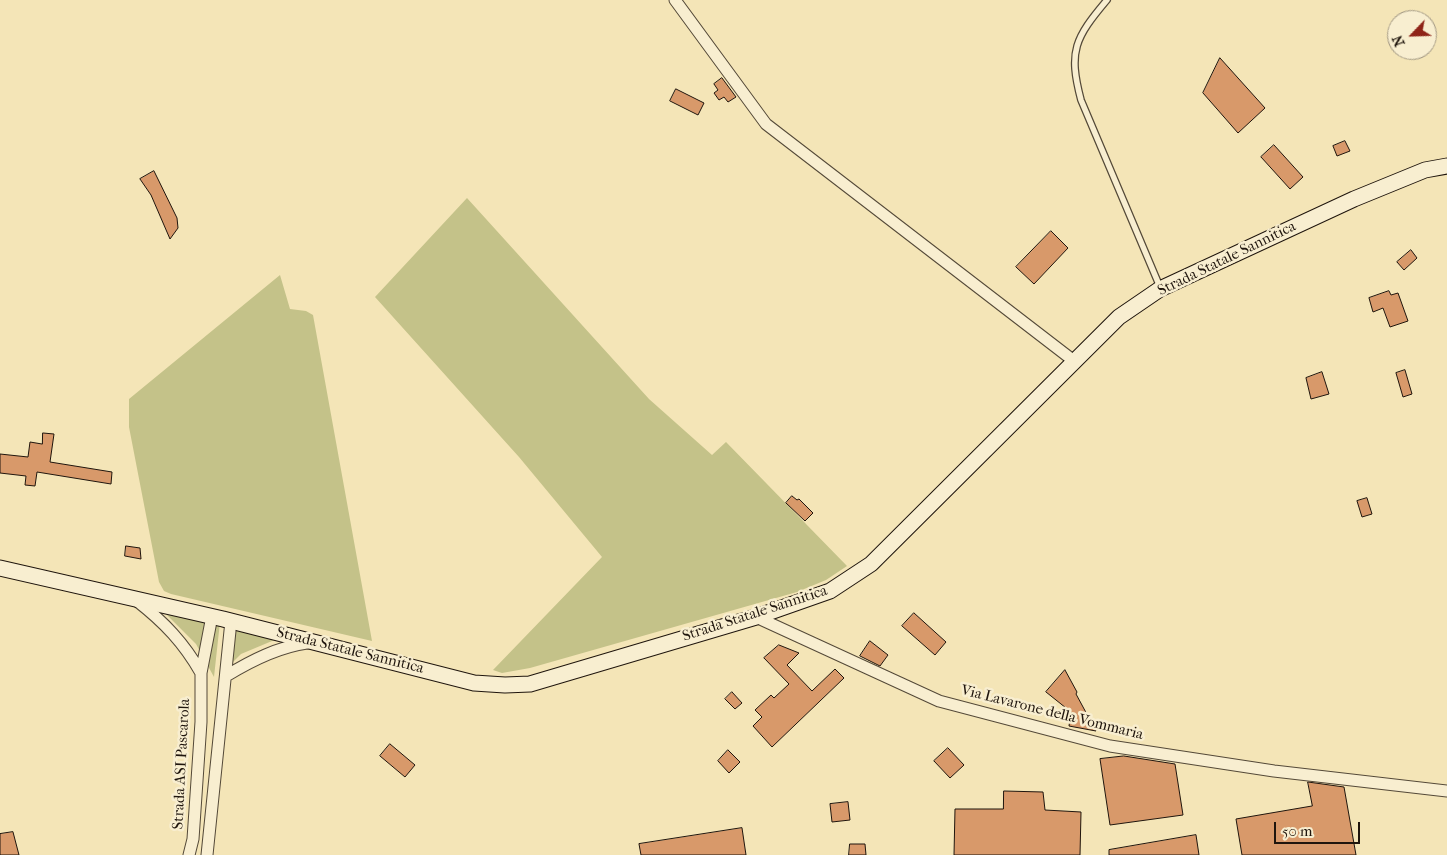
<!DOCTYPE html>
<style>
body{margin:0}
#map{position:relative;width:1447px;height:855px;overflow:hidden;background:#f4e5b7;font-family:"IM FELL French Canon",serif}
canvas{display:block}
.north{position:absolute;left:1387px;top:10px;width:50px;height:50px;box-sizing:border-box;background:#f8eed0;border:1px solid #a19782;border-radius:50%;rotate:246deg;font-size:14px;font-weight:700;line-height:20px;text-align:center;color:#1f150d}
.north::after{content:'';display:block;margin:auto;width:18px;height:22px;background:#8f2418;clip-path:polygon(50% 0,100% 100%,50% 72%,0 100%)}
.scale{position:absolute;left:1274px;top:822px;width:86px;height:22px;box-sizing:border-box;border:2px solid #1f150d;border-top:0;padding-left:6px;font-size:15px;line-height:18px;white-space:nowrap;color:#1f150d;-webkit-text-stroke:4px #f8eed0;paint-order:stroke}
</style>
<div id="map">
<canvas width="1447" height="855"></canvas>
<div class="north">N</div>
<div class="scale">50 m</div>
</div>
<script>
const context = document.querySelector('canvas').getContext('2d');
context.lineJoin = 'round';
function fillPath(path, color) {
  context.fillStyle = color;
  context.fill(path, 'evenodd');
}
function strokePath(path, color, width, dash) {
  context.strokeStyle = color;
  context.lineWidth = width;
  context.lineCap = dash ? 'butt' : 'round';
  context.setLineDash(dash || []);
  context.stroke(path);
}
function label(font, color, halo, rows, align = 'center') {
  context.font = font + ' "IM FELL French Canon",serif';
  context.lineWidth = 5;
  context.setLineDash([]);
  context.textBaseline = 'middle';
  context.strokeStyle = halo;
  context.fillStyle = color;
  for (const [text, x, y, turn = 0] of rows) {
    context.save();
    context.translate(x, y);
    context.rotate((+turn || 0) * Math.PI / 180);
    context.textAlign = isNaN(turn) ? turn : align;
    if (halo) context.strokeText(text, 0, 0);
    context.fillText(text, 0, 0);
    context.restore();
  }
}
const green = new Path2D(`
 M467,198L649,399L712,455L726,442L847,566L826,580L797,592L530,668L502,673L493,670L602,557L519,457L375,297Z
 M280,275L290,309L306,311L313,315L372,641L171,594L164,591L159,582L129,427V399Z
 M159,607L220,622L214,677L196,644Z
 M226,623L284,636L241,654L219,676Z`);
const building = new Path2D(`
 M1220,58L1265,108L1238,133L1203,93Z
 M722,78L736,97L728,102L724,97L719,100L714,93L718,90L714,84Z
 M676,89L704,103L698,115L670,101Z
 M1345,141L1350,151L1337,156L1333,146Z
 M1274,145L1303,177L1290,189L1261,157Z
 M154,171L177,218L178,228L170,239L151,195L140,179Z
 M1051,231L1068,248L1034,284L1016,267Z
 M1411,250L1417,258L1404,270L1397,262Z
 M1389,291L1391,295L1398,293L1408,321L1390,327L1383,308L1373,312L1369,298Z
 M1405,370L1412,394L1403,397L1396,373Z
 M1322,372L1329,394L1311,399L1306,378Z
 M43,433L54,434L50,462L112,472L111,484L37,472L35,486L25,485L26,476L0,473V454L28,457L30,442L42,444Z
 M792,496L797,500L799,499L813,513L805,521L786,503Z
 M1367,498L1372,514L1362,517L1357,501Z
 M126,546L140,548L141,559L125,556Z
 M914,613L946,642L935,655L902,626Z
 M870,641L888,655L880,666L860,656Z
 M779,645L799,653L787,665L812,691L835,669L844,678L772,747L753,726L762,717L755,710L771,695L774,698L789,684L764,658Z
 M1065,670L1077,692L1076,694L1096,731L1069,726L1071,712L1046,692Z
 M732,692L742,703L735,709L725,699Z
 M390,744L415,765L405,777L380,756Z
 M948,748L964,765L950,778L934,761Z
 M728,750L740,762L729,773L718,761Z
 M1124,756L1175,764L1183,815L1110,825L1100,759Z
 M1308,782L1344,787L1356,855H1242L1236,819L1312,806Z
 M1004,791L1043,792L1045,810L1081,812L1080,855H954L955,809H1003Z
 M848,802L850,820L832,822L830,804Z
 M742,828L746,855H641L639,844Z
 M13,832L19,855H0V834Z
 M1196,835L1199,855H1109V850Z
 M850,844H865L866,855H849Z`);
const lane = new Path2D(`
 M1107,0C1075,38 1068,51 1081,100L1160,287`);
const street = new Path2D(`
 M675,0L766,124L1074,361
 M137,601C164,622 184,643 201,673
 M756,617L939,701L1110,746L1274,771L1447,791
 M226,676C252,660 278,647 307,643
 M189,855L193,839L201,722V673L212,616
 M207,855L231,621`);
const secondary = new Path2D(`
 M0,568L223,619L474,683L505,685L530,684L756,617L830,591L871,564L1119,317L1160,289L1354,199L1425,170L1447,166`);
const streetNames = [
 ["Strada Statale Sannitica",1227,259,-26],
 ["Strada Statale Sannitica",755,614,-18],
 ["Strada Statale Sannitica",350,651,14],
 ["Via Lavarone della Vommaria",1052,713,14],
 ["Strada ASI Pascarola",182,764,-87]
];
fillPath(green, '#c4c289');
fillPath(building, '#d8996a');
strokePath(building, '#1f150d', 1);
strokePath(lane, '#544938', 8);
strokePath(street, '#544938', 13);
strokePath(secondary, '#1f150d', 17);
strokePath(lane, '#f8eed0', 5.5);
strokePath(street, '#f8eed0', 11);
strokePath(secondary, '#f8eed0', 15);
label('15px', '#1f150d', '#f8eed0', streetNames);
</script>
